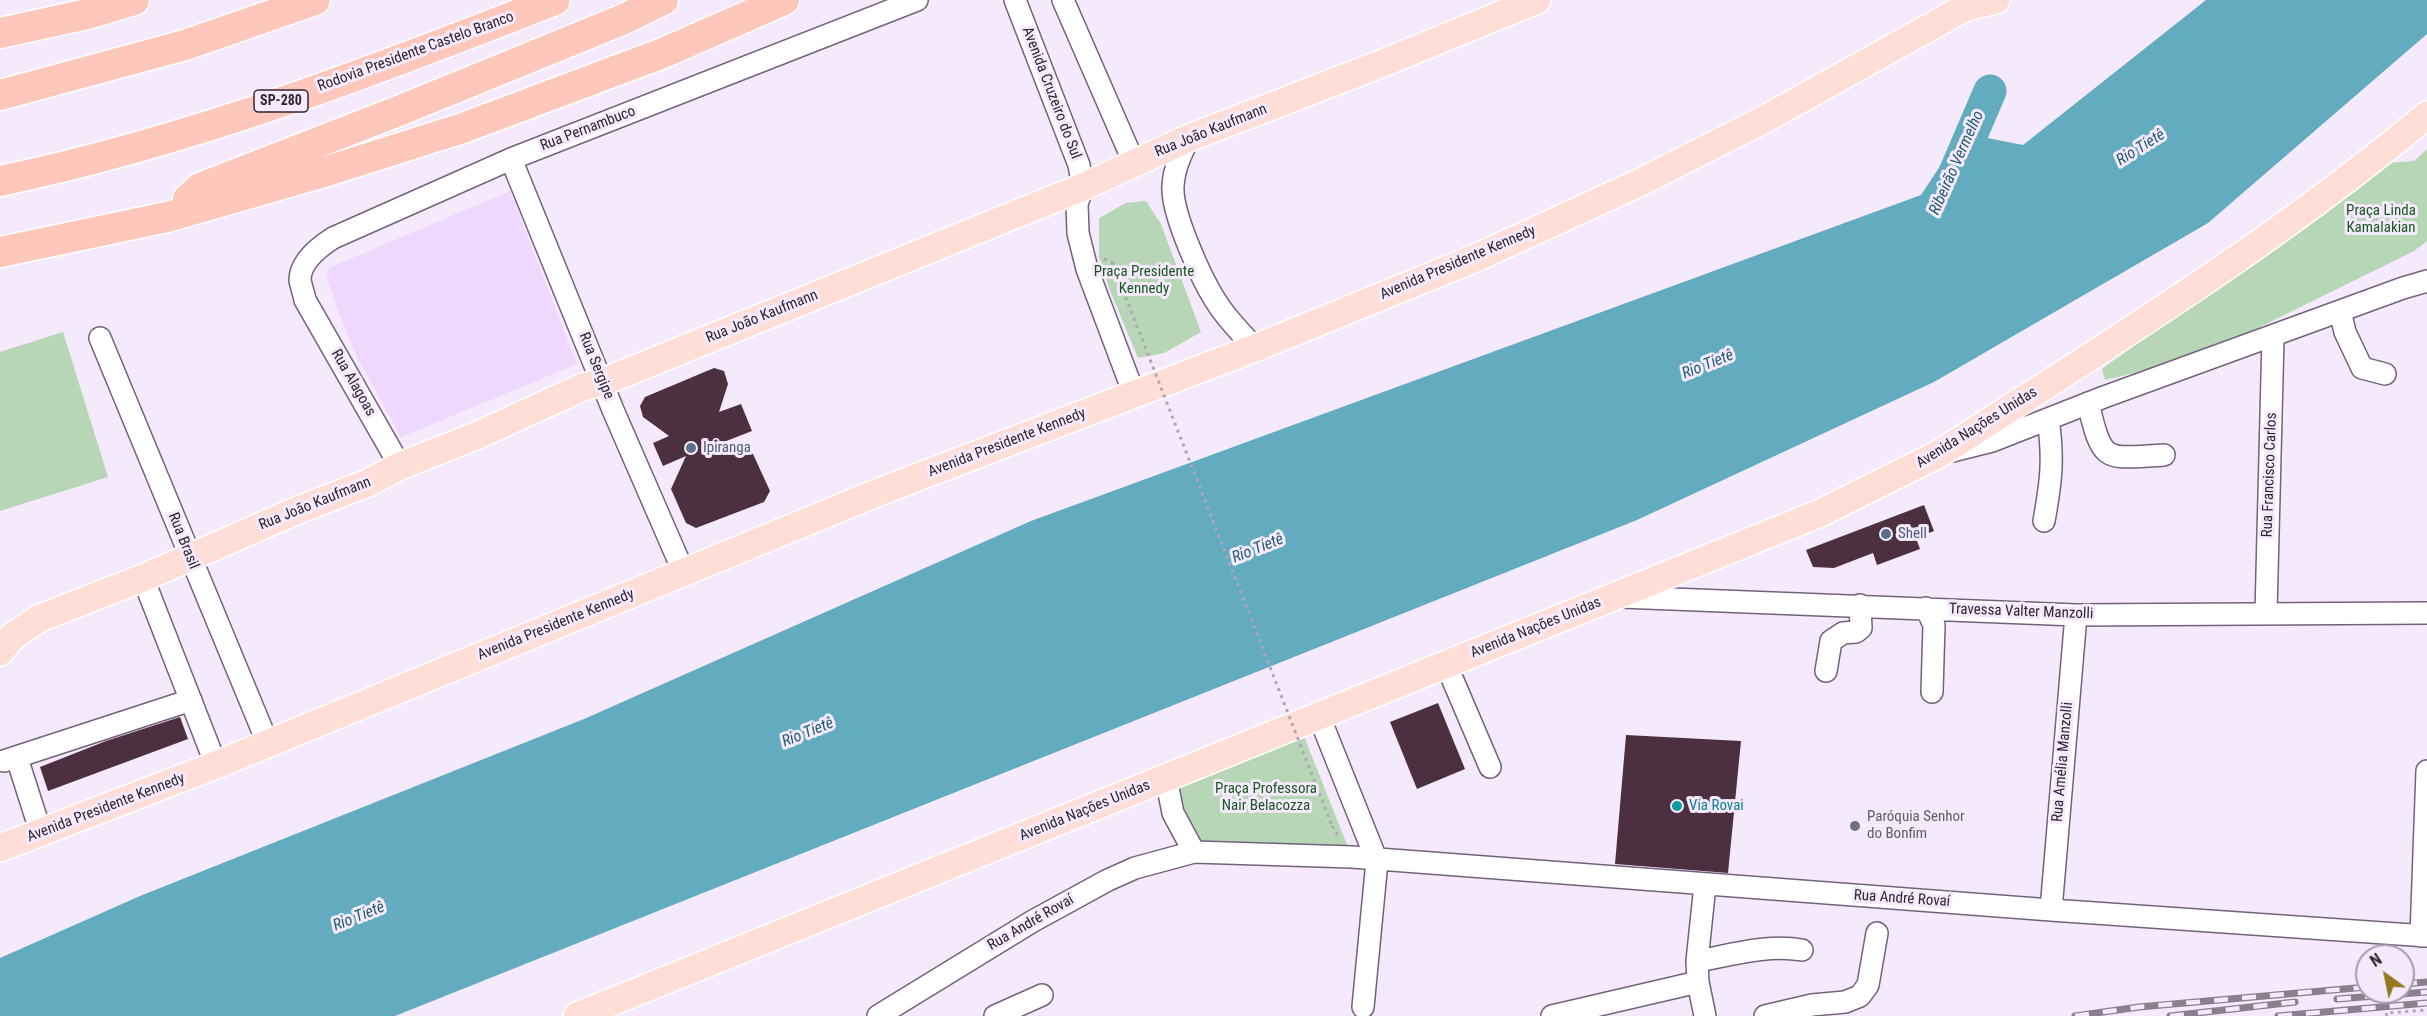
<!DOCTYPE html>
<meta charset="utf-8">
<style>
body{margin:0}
#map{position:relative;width:2427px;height:1016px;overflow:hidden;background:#f5e9fc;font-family:"Roboto Condensed",sans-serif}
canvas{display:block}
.north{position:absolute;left:2355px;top:944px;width:60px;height:60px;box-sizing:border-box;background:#f5e9fc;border:2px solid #a59bab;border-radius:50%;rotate:327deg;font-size:16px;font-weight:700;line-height:24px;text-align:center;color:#2e2632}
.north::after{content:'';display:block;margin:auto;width:21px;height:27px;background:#93781f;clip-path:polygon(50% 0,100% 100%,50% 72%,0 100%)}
</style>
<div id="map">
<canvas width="2427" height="1016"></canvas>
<div class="north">N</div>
</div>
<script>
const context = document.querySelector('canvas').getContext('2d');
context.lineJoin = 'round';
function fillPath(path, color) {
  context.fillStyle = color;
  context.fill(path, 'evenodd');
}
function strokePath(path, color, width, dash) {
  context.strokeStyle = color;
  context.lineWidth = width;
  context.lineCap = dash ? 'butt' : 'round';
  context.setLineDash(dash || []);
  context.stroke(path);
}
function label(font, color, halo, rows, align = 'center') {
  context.font = font + ' "Roboto Condensed",sans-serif';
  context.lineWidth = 6;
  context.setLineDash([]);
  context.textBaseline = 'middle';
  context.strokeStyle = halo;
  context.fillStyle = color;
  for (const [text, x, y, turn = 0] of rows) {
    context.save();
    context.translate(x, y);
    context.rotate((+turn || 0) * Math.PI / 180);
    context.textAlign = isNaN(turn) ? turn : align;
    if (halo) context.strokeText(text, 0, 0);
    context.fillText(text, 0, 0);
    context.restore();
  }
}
const built = new Path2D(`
 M510,191L577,364L401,437L357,357L341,318L326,277L329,268Z`);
const green = new Path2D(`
 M2427,149V241L2414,251L2197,358L2105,380L2102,369L2387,163L2414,161Z
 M1146,201L1161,224L1201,332L1164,353L1138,358L1111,293L1099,257V218L1126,203Z
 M63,332L108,477L0,511V352Z
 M1299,724L1352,857L1194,852L1166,778Z`);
const water = new Path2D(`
 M2206,0H2427V34L2208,223L1934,382L1637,520L395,1016H0V958L140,896L584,719L1031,521L1921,195L1962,133L2023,145Z`);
const river = new Path2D(`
 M1954,175L1990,91`);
const building = new Path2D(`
 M714,368L724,371L728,384L719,412L741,404L752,431L716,445L753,454L770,491L764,502L696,528L686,523L671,489L686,456L663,466L653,443L669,436L643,417L640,406L645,397Z
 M1924,505L1934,531L1916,538L1920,549L1877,565L1873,553L1834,568L1813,567L1806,550Z
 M1438,703L1465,769L1417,789L1390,722Z
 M180,717L188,739L48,791L40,767L106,741Z
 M1626,735L1741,741L1728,873L1615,864Z`);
const path = new Path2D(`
 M1104,259L1112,262
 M1332,826L1339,837
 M2387,1016L2386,1013L2427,1010`);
const minor = new Path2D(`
 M1015,0L1079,165L1083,187L1077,204L1078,233L1087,269L1134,394
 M1063,0L1134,163
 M1189,138C1181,154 1174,168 1173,186C1171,213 1203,283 1219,306C1229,321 1243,335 1255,348
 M511,159L613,410L684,573
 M2340,311L2345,332L2362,368L2385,374
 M100,338L268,744
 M2088,403C2103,465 2104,458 2164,455
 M1952,451L1992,441L2104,397L2403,288L2427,281
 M400,466L305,300C304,294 301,286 300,280C300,262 319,247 333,238L511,159L917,0
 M2044,521C2051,482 2054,459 2048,419
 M143,578L216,765
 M1621,597L2076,615L2427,613
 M1926,608L1934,625L1932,692
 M2266,613L2273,337
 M1446,664L1490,767
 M1826,671L1831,641L1843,633L1856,632L1861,628L1860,605
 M1319,716L1377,861L1363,1007
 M17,758L41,833
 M4,761L191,700
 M1166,778L1173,813L1194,852
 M1705,885L1697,961L1698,982L1705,1016
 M2051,910L2076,615
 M2421,936L2427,771
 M1697,961C1731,955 1767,944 1802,950
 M878,1016L1033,921L1108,880L1135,868L1194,852L1352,857L2051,910L2427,936
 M995,1016L1042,995
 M1552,1016L1698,982
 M1765,1016L1812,1005L1845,1002L1860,996L1868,985L1877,933`);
const major = new Path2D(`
 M0,652L13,636L40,618L143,578L298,510L368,483L400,466L478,435L583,387L603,382L1083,187L1189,138L1378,65L1537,0
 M0,848L216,765L879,492L1255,348L1478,257L1641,182L1765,119L1966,7L1996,0
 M577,1016L1818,514L1937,455C2104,348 2274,243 2427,115`);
const highway = new Path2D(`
 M0,33L87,14L134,0
 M0,95L185,45L315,0
 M0,181C191,141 374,71 555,0
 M188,199L200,188L401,110L624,19L663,0
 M0,252L167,217L327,171L463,128L663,53L784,0`);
const rail = new Path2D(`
 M2403,984L2427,982
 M2337,999L2427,992
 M2075,1016L2139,1007L2367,987
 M2170,1016L2295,1002
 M2278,1016L2427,1003`);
const pathBridge = new Path2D(`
 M1112,262L1332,826`);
const markers = [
 [691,448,6,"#5c6f8a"],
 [1886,534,6,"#5c6f8a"],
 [1677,806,6,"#0f9aa8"],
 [1855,826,6,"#6b7280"]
];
const shields = [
 [281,101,54]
];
const shieldNames = [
 ["SP-280",281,101]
];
const streetNames = [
 ["Rodovia Presidente Castelo Branco",416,52,-20],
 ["Avenida Cruzeiro do Sul",1051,93,69],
 ["Rua Pernambuco",588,129,-21],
 ["Rua João Kaufmann",1211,131,-22],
 ["Avenida Presidente Kennedy",1458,263,-23],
 ["Rua João Kaufmann",762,317,-22],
 ["Rua Sergipe",596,366,68],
 ["Rua Alagoas",353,383,60],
 ["Avenida Nações Unidas",1977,428,-32],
 ["Avenida Presidente Kennedy",1007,443,-21],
 ["Rua Francisco Carlos",2270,475,-88],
 ["Rua João Kaufmann",315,504,-22],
 ["Rua Brasil",183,541,68],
 ["Travessa Valter Manzolli",2021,612,2],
 ["Avenida Presidente Kennedy",556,625,-22],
 ["Avenida Nações Unidas",1536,628,-22],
 ["Rua Amélia Manzolli",2063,762,-85],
 ["Avenida Presidente Kennedy",106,808,-21],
 ["Avenida Nações Unidas",1085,811,-22],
 ["Rua André Rovaí",1902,899,4],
 ["Rua André Rovaí",1031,923,-30]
];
const parkNames = [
 ["Praça Linda",2381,211],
 ["Kamalakian",2381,228],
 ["Praça Presidente",1144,272],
 ["Kennedy",1144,289],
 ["Praça Professora",1266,789],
 ["Nair Belacozza",1266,806]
];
const serviceNames = [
 ["Ipiranga",703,448],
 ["Shell",1898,534]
];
const cultureNames = [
 ["Via Rovai",1689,806]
];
const worshipNames = [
 ["Paróquia Senhor",1867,817],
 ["do Bonfim",1867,834]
];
const waterNames = [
 ["Rio Tietê",2141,148,-32],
 ["Ribeirão Vermelho",1957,163,-66],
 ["Rio Tietê",1708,365,-22],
 ["Rio Tietê",1258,549,-22],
 ["Rio Tietê",808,733,-22],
 ["Rio Tietê",359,917,-22]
];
fillPath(built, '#efd7fd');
fillPath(green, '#b6d6b6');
fillPath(water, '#63abbe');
strokePath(river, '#63abbe', 33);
fillPath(building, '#4d303f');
strokePath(minor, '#73627d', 24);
strokePath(major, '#fff', 30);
strokePath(highway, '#fff', 33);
strokePath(path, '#b0a5b6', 3, [3, 4.5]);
strokePath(minor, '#fff', 21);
strokePath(major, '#feded6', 27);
strokePath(highway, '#fdc8bb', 30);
strokePath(rail, '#897f8e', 7);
strokePath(rail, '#f5e9fc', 4.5, [14]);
strokePath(pathBridge, '#b0a5b6', 3, [3, 4.5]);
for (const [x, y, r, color] of markers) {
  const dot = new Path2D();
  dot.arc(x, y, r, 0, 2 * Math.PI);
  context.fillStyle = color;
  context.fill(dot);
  strokePath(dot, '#f5e9fc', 2);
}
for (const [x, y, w] of shields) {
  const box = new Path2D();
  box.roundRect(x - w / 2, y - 11, w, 22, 4.5);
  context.fillStyle = '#f5e9fc';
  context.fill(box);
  strokePath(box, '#2e2632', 1.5);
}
label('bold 14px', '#2e2632', null, shieldNames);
label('15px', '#2e2632', '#f5e9fc', streetNames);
label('15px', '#19571f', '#f5e9fc', parkNames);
label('15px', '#4e5e75', '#f5e9fc', serviceNames, 'left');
label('15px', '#0d838f', '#f5e9fc', cultureNames, 'left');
label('15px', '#5b616d', '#f5e9fc', worshipNames, 'left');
label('italic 16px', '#215d6b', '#f5e9fc', waterNames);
</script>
